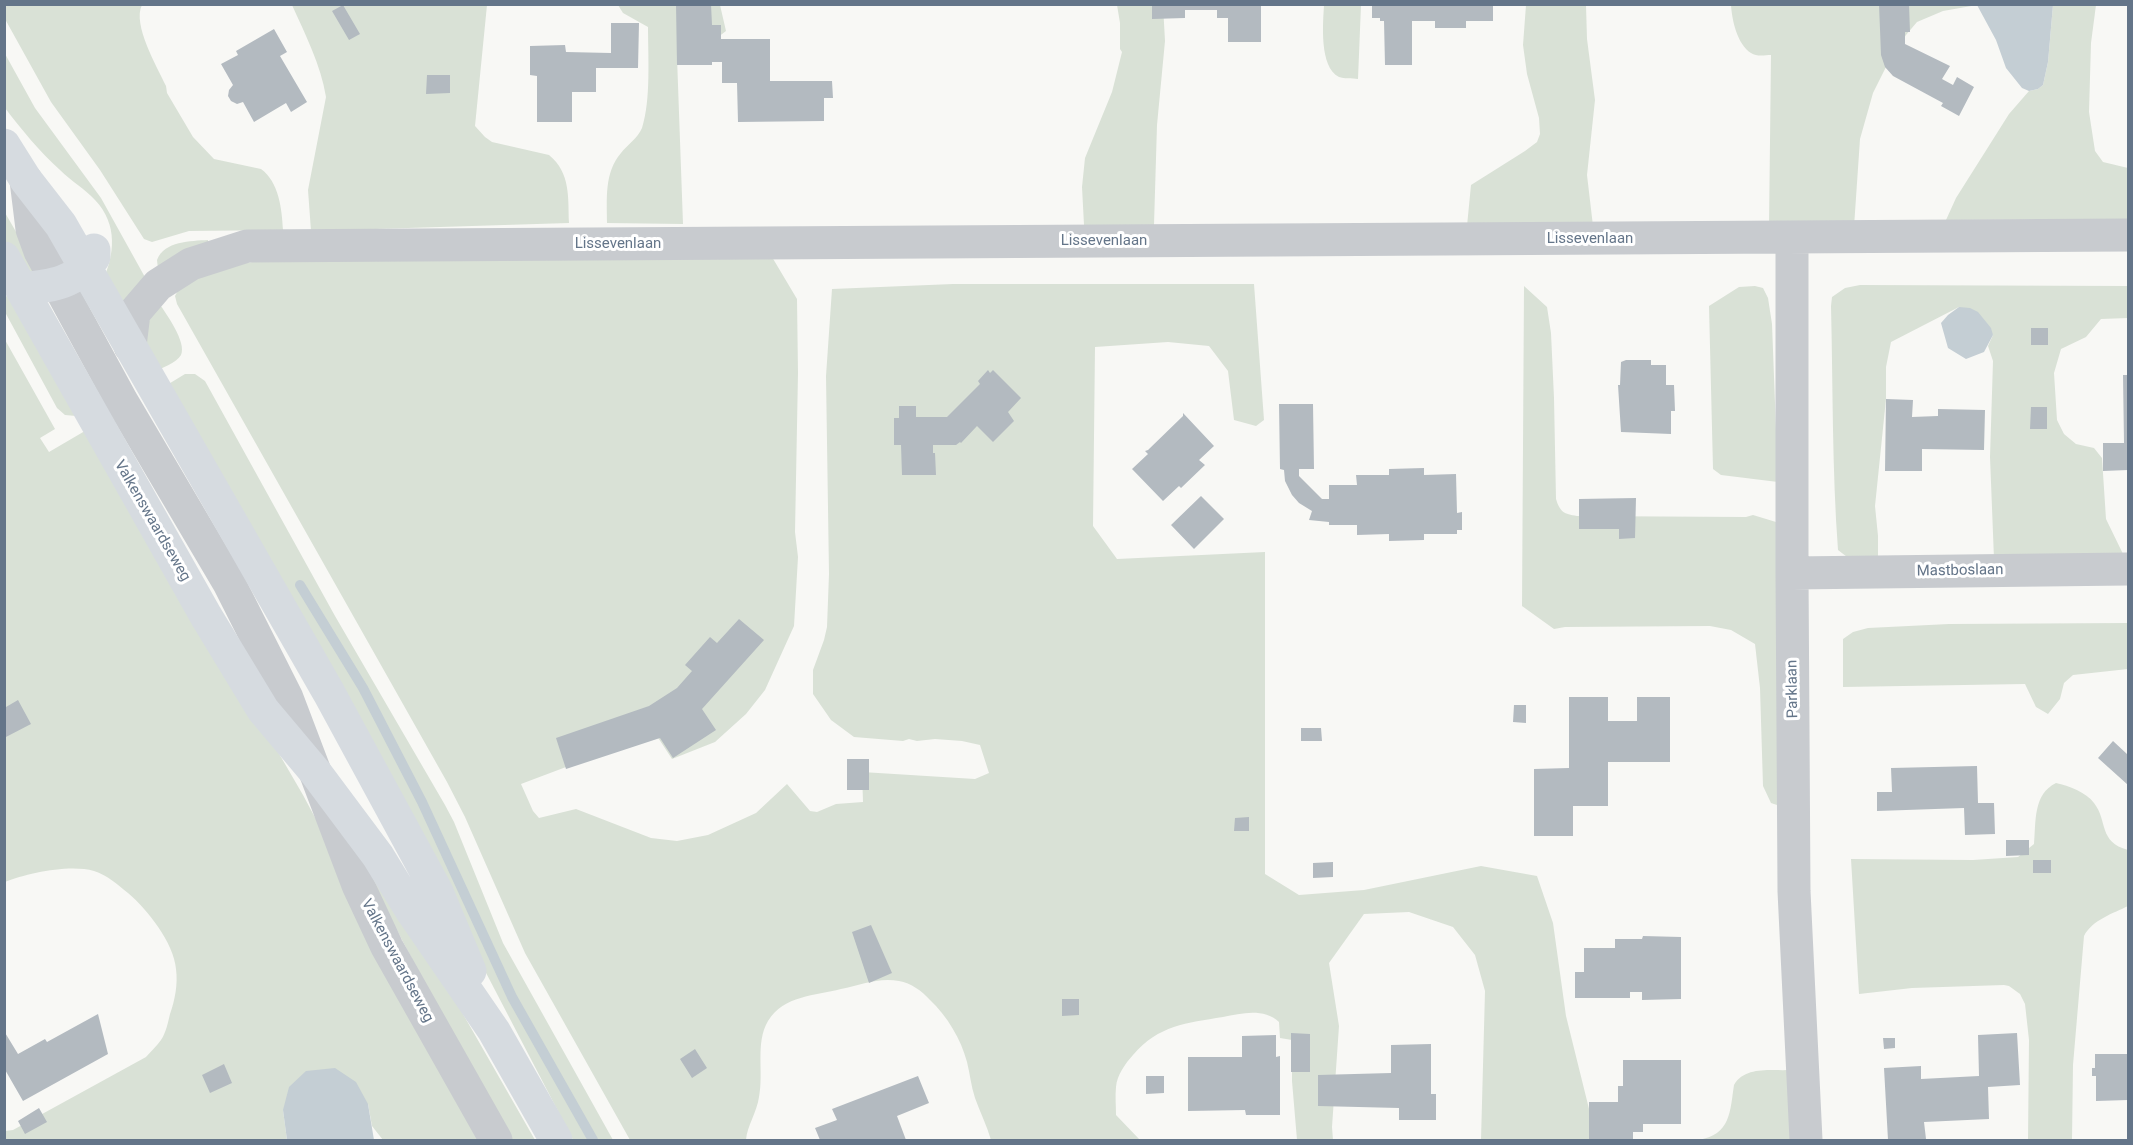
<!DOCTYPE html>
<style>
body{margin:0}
#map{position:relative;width:2133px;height:1145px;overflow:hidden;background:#f8f8f5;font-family:Roboto,sans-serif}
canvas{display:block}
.frame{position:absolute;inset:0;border:6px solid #647589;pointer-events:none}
</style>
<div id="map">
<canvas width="2133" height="1145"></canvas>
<div class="frame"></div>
</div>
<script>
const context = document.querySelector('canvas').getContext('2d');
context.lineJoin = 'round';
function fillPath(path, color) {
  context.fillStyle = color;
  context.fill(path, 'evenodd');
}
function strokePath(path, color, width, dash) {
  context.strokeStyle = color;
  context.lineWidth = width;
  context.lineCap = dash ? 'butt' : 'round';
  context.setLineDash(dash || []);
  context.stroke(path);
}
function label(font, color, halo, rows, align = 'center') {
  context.font = font + ' Roboto,sans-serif';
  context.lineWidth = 6;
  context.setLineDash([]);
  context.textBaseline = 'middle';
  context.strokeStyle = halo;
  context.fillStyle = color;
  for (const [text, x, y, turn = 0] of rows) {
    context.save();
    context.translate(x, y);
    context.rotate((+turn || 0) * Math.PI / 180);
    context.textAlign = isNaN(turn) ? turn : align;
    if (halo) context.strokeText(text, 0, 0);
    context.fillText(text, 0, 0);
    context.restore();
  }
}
const green = new Path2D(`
 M4,5H142C132,24 157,67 166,86L167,93L193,137L214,159L261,169C279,182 282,209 283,230L189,231L152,242L144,239L100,170L51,102L5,19Z
 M292,5H487L475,126L485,137L492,142L549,155C571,173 568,198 569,223L311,231L308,190L326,97C321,65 305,34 292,5Z
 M618,5H720L726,31L713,41L677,57L683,224L607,223C607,199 604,173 621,153C627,145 638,138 642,128C651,100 648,57 648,27L623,13Z
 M1117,5H1163L1165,41L1157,125L1154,225H1084L1082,187L1085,158L1112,92L1122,52L1120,49V23Z
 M1324,5H1361L1358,79C1352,78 1344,79 1339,77C1319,67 1323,23 1324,5Z
 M1526,5H1586L1587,39L1595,100L1587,175L1593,226H1467L1471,185L1525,151L1537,142L1540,134L1539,118L1527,74L1523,45Z
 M1731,5H1977L1943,11L1917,22L1906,35L1889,61L1873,93L1860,139L1854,227H1769L1771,55C1765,55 1757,57 1751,53C1737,44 1732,20 1731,5Z
 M2053,5H2096L2091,43L2089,112L2095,151L2103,162L2128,168V219L1946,220L1956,198L2009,114L2029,91L2038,89L2043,85L2048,62Z
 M4,52L35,108L101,198L146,279L124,305L102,282C115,255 118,224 95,200C85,189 71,181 60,170C40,152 21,129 5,108Z
 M4,211L41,275L24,277L5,244Z
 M208,240V248L158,269L157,260C164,241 191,241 208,240Z
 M772,257L797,299L798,373L795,532L798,557L794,626L765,690L746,714L715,742L672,759L653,730L566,767L521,784L533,811L539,818L576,809L651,838L677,841L708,835L756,813L787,784L810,811L817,812L836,804L863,802L862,772L975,779L989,773L980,745L962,741L935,739L917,741L909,739L903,741L854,737L831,720L813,694V670L824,640L827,627L829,574L826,376L832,289L953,284H1254L1264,420L1256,426L1234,420L1228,371L1209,346L1168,342L1095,347L1093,526L1117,559L1265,552V874L1299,895L1364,890L1481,866L1537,876L1553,923L1566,1016L1594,1129L1607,1140H1481L1485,991L1475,955L1453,927L1409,912L1364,914L1329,963L1339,1026L1332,1127L1333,1140H1297L1292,1081V1040L1280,1038L1279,1022C1264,1008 1242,1013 1223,1017C1186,1023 1159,1025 1133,1055C1125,1064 1117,1075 1116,1087C1115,1096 1116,1106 1116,1115L1140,1140H991C987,1126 980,1112 975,1098C971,1086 970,1074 967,1062C961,1039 947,1016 930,1000C922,991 911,983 899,981C879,977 861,985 841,989C815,996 784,995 768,1021C755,1043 764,1072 759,1097C757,1112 747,1126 746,1140H630L525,953L465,817L447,782L177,304L175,296L182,283L243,263L282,259Z
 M1860,285L2128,286V318L2101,319L2086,337L2061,349L2054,373L2057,420L2064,434L2076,444L2094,448L2102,458L2106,519L2124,556L1994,559L1990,457L1993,361L1988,346L1993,335L1959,307L1891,342L1886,367V399L1875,506L1878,536V557L1851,560L1838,550C1832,469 1833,387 1831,306L1832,297L1845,288Z
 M1524,286L1547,307L1551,333L1554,398L1556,499C1560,512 1564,514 1577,516L1746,517L1753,515L1776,522L1780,806L1771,803L1763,786L1760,688L1755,644L1731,630L1710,626L1565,627L1554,629L1522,606Z
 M1755,286L1763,288L1768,298L1772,324L1778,482L1721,475L1713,469L1709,306L1739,287Z
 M4,294L12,301L76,416L65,415L57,408L5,312Z
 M159,303C166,314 187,342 181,355C177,363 160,368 153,373L148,365L145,328Z
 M4,338L55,429L40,438L49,452L90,428L303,795L487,1140H383L372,1126L368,1104L283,1110L287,1140H5V1131L13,1130L146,1057C151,1051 157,1046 161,1040C166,1033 168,1022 170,1014C175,1000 178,984 176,969C174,943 147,909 128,893C118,885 107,875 94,871C70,864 27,873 5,882Z
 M185,374H195L205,381L335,616L445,805L454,822L503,943L613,1140H573L406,819L162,388Z
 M2128,623V669L2073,675L2064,683L2060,699L2048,714L2036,707L2025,684L1843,687V639L1853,632L1868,628L1949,624Z
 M2056,783C2069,786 2086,792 2094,803C2108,821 2098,842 2128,850V906C2114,913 2092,920 2084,936L2073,1065L2072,1140H2028L2029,1040L2025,1004L2020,994L2009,986L2004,985L1912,988L1859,994L1851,859L1973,860L2018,857L2034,844C2036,822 2033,794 2056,783Z
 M347,835L439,972L535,1140H507Z
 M1790,1070L1793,1140H1698C1731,1135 1730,1111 1734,1085C1745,1066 1771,1071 1790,1070Z`);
const water = new Path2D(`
 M1977,5H2053L2048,62L2043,85L2038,89L2029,91L2022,88L2006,68L1996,40Z
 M1959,307L1970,308L1978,312L1991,328L1993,335L1984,352L1966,359L1948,348L1941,323L1948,315Z
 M335,1068L356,1082L368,1104L374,1140H287L283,1110L289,1087L306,1071Z`);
const stream = new Path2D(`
 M300,585L363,688L422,802L512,997L593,1140`);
const building = new Path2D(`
 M676,4H711L712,25H721V39H770V81H832L833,98H824V121L738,122L737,83H722V62H712V65H677Z
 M1152,4H1261V42H1228V18H1217V10H1185V18L1152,19Z
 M1372,4H1493V21H1466V28H1435V21H1412V65H1385L1384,21H1380V18H1372Z
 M1879,4H1909L1910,32H1905V44L1950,66L1942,79L1953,85L1957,77L1974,87L1959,116L1941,106L1943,103L1893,76L1885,67L1881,55Z
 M343,5L360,34L349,40L332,11Z
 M611,23H639L638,68H596V92H572V122H537V76L530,75V46L565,45L566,52L611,53Z
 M274,29L287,52L280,56L307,102L291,112L286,103L254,122L243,102L237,104L231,101L228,96L229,90L233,85L221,64L238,55L236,51Z
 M427,75H450V93L426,94Z
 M2031,328H2048V345H2031Z
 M1626,360H1651V365H1666V385H1674L1675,411H1671V434L1621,432L1618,385H1620L1621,362Z
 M988,370L990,373L993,370L1021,398L1008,412L1014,421L993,442L977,426L961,443L960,442L956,445H933V453H935L936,475H902L901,445H894V418H899V406H916V417H947L980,384L978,381Z
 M2123,375H2128V470L2103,471V443H2124Z
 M1886,399L1913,400L1912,417L1938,416V409L1985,410L1984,450L1922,449V471H1885Z
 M1279,404H1313L1314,469H1299V476L1322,499H1329V485H1357L1356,475H1389V469L1424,468V475L1456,474L1457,513L1462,512V530H1457V534H1424V540L1389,541V534L1357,535V525H1329V522L1309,520L1312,511L1299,503L1292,495L1285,481L1284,470L1280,469Z
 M2031,407H2047V429H2030Z
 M1183,413L1214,446L1199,460L1205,465L1181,488L1179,486L1163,501L1132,469L1148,454L1145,451L1148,450L1183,416Z
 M1201,496L1224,519L1194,549L1171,525Z
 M1636,498L1635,538L1619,539V529H1579V499Z
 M739,619L764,640L702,709L716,730L673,758L660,738L566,769L556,738L649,706L677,688L692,671L685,665L710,637L717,643Z
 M1569,697H1608V721H1637V697H1670V762H1608V806H1573V836H1534V769L1569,768Z
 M18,700L31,724L4,738V703L6,707Z
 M1514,705H1526V723L1513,722Z
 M1301,728H1321L1322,741H1301Z
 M2113,741L2127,754L2128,752V785L2098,758Z
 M847,759H869V790H847Z
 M1977,766L1978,803H1994L1995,834L1965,835L1964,808L1877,811V792H1892L1891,768Z
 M1249,817V831H1234L1235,818Z
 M2006,840H2029V855L2006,856Z
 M2033,860H2051V873H2033Z
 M1333,862V877L1313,878V863Z
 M871,925L892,973L869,983L852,932Z
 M1643,936L1681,937V999L1642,1000V992H1630V998H1575V972H1584V948H1615V939H1642Z
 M1062,999H1079V1015L1062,1016Z
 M98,1014L108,1054L23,1101L4,1068V1031L18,1054L45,1039L47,1042Z
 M1291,1033L1310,1034V1072H1291Z
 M2017,1033L2020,1085L1988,1087L1989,1119L1924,1122L1926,1139L1888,1140L1884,1068L1921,1066V1079L1979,1076L1978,1035Z
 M1276,1035V1057L1280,1056V1115H1246L1245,1110L1188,1111V1057H1242V1036Z
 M1883,1038H1895V1048L1884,1049Z
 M1431,1044V1094H1436V1120H1399V1108L1318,1106V1075L1391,1073V1045Z
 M695,1049L707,1068L692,1078L680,1059Z
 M2095,1054H2128V1100L2096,1101V1076H2092V1068H2095Z
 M1623,1060H1681V1124H1643V1132H1633V1140H1589V1102H1618V1086H1623Z
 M224,1064L232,1083L210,1093L202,1075Z
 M918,1076L929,1103L897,1116L906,1140H820L815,1128L837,1120L832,1109Z
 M1146,1076H1164V1093L1146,1094Z
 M39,1108L47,1122L25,1134L18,1121Z`);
const minor = new Path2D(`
 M26,180L32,229L40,251L121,400L229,583L287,698L358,885L387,947L496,1140
 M1792,238V573L1794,891L1806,1140
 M130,346L134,313L158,285L191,264L247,246L2128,235
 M1792,573L2128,569`);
const major = new Path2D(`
 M4,145L26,180L61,225L329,693L437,892L470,971
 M4,258L206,616L263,710L316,773L378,856L411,910L494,1031L556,1140
 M22,289C52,286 76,283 94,257V250`);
const streetNames = [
 ["Lissevenlaan",1590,239],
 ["Lissevenlaan",1104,241],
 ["Lissevenlaan",618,244],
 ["Valkenswaardseweg",152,521,60],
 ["Mastboslaan",1960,571,-1],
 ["Parklaan",1793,689,-91],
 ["Valkenswaardseweg",397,961,62]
];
fillPath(green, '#d9e1d6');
fillPath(water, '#c4ced4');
strokePath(stream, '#c4ced4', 10);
fillPath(building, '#b3bac0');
strokePath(minor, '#c8cbcf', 33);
strokePath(major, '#d6dbe0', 33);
label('15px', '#647589', '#fff', streetNames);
</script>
